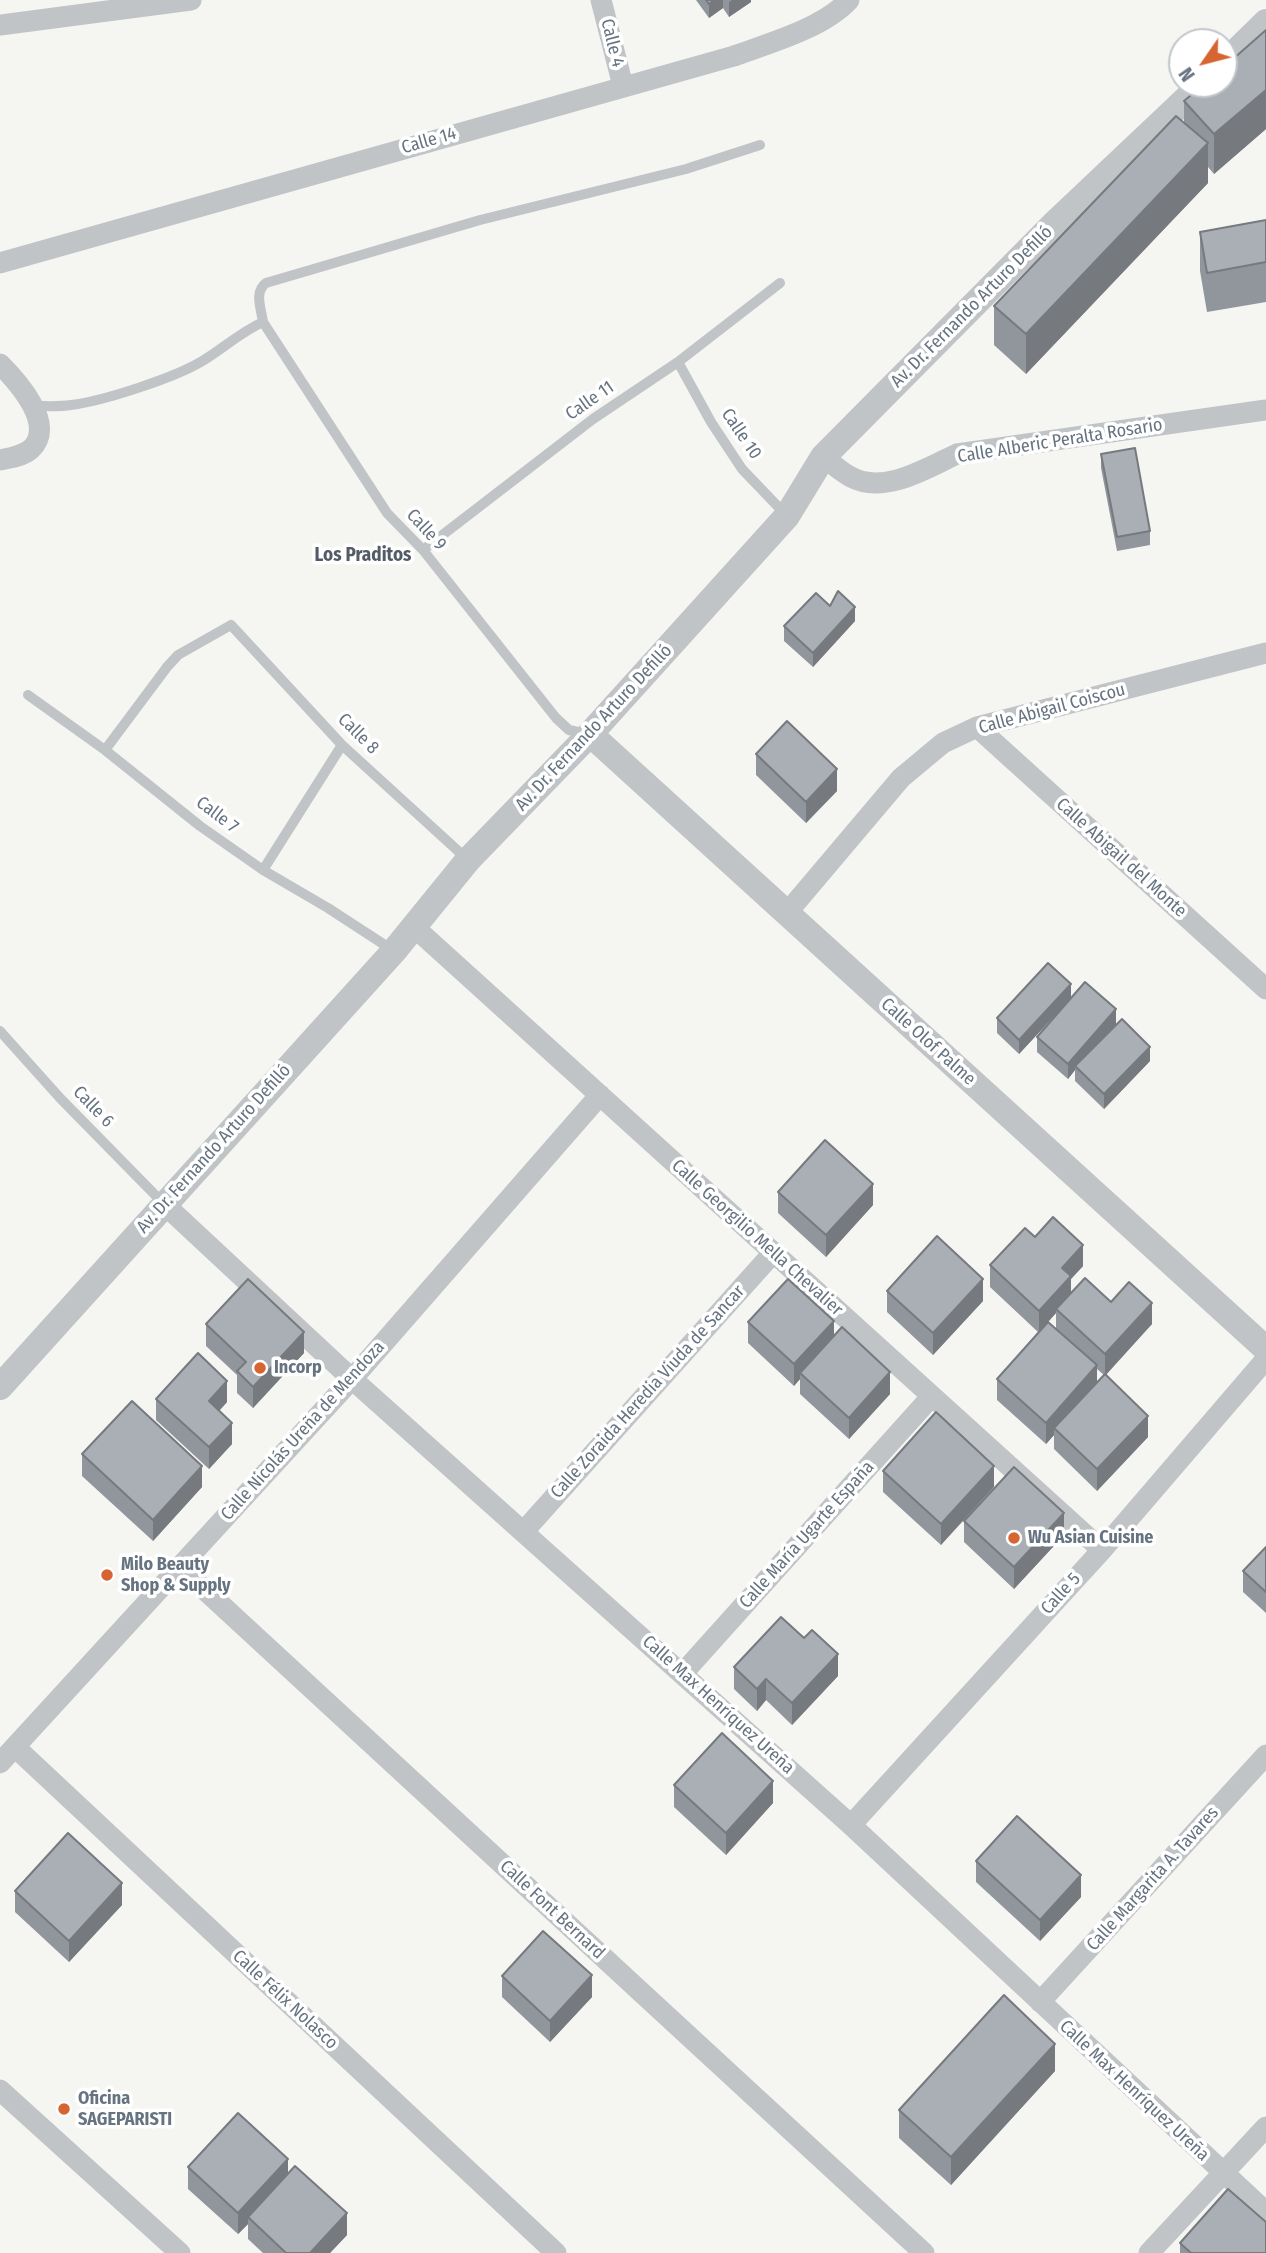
<!DOCTYPE html>
<meta charset="utf-8">
<style>
body{margin:0}
#map{position:relative;width:1266px;height:2253px;overflow:hidden;background:#f5f5f2;font-family:"Fira Sans Condensed",sans-serif}
canvas{display:block}
.north{position:absolute;left:1168px;top:28px;width:70px;height:70px;box-sizing:border-box;background:#fff;border:2px solid #c2c7cc;border-radius:50%;rotate:235deg;font-size:19px;font-weight:700;line-height:28px;text-align:center;color:#667380}
.north::after{content:'';display:block;margin:auto;width:24px;height:32px;background:#d66531;clip-path:polygon(50% 0,100% 100%,50% 72%,0 100%)}
</style>
<div id="map">
<canvas width="1266" height="2253"></canvas>
<div class="north">N</div>
</div>
<script>
const context = document.querySelector('canvas').getContext('2d');
context.lineJoin = 'round';
function strokePath(path, color, width, dash) {
  context.strokeStyle = color;
  context.lineWidth = width;
  context.lineCap = dash ? 'butt' : 'round';
  context.setLineDash(dash || []);
  context.stroke(path);
}
function fillPath(path, color) {
  context.fillStyle = color;
  context.fill(path, 'evenodd');
}
function label(font, color, halo, rows, align = 'center') {
  context.font = font + ' "Fira Sans Condensed",sans-serif';
  context.lineWidth = 7;
  context.setLineDash([]);
  context.textBaseline = 'middle';
  context.strokeStyle = halo;
  context.fillStyle = color;
  for (const [text, x, y, turn = 0] of rows) {
    context.save();
    context.translate(x, y);
    context.rotate((+turn || 0) * Math.PI / 180);
    context.textAlign = isNaN(turn) ? turn : align;
    if (halo) context.strokeText(text, 0, 0);
    context.fillText(text, 0, 0);
    context.restore();
  }
}
const service = new Path2D(`
 M678,362L711,422L742,469L787,516
 M34,406C46,406 59,407 71,405C104,401 177,377 204,360C225,347 241,332 263,322
 M423,550L593,419L678,362L780,283
 M28,695L105,750L200,826L263,870L328,908L394,951
 M587,734L569,730L556,718L423,550L387,513L263,322C261,308 254,292 266,283L480,220L686,169L760,145
 M105,750L167,667L178,655L231,625L342,745L468,860
 M263,870L342,745
 M0,1031L60,1098L164,1204`);
const minor = new Path2D(`
 M601,0L623,86
 M0,25L191,0
 M0,263L734,56C770,43 823,28 849,0
 M0,364C17,381 57,425 31,449C23,456 11,458 0,460
 M823,457C832,463 841,472 851,477C884,495 927,468 957,454L1266,410
 M977,727L1266,989
 M786,914L901,778L943,743L977,727L1266,653
 M413,926L1102,1550
 M164,1204L352,1379L851,1825L1266,2212
 M524,1531L773,1253
 M180,1567L924,2253
 M683,1673L931,1397
 M15,1747L556,2253
 M0,1763L352,1379L600,1095
 M851,1825L1102,1550L1266,1359
 M1040,2002L1266,1755
 M0,2090L180,2253
 M1149,2253L1266,2127`);
const tertiary = new Path2D(`
 M1224,63L1266,22
 M590,734L1266,1349
 M0,1387L394,951L468,860L590,734L787,516L823,457L1055,223L1202,84`);
const wall = new Path2D(`
 M696,0H751V2L729,17L723,8L709,18Z
 M1266,30V129L1214,174L1208,167V183L1026,374L994,345V306L1184,123V101Z
 M1266,220V302L1207,312L1200,271V232Z
 M1101,454L1150,531V545L1117,551L1101,468Z
 M855,621L813,667L784,641V626Z
 M756,754L837,791L806,823L756,775Z
 M1071,998L1019,1054L997,1033V1018Z
 M1116,1024L1150,1061L1104,1109L1075,1081V1070L1068,1079L1037,1052V1037Z
 M778,1192L873,1205L826,1257L778,1213Z
 M1035,1237L1083,1266L1071,1279V1293L1111,1302L1152,1324L1106,1374L1148,1437L1097,1491L1054,1449V1435L1046,1444L997,1400V1379L1038,1332L990,1287V1265ZM1056,1313V1329L1048,1322ZM1097,1369L1104,1375L1097,1383Z
 M887,1291L983,1301L933,1355L887,1312Z
 M748,1322L834,1336L890,1394L849,1439L800,1394V1379L794,1386L748,1343Z
 M206,1324L304,1353L253,1408L237,1393V1375L206,1346Z
 M156,1399L227,1402L219,1411L232,1444L209,1469L156,1420Z
 M82,1454L202,1487L153,1541L82,1476Z
 M994,1466L941,1545L883,1492V1471Z
 M964,1521L1064,1535L1014,1589L964,1542Z
 M1266,1547V1613L1243,1592V1571Z
 M734,1667L838,1676L792,1725L766,1700L757,1711L734,1689Z
 M674,1785L773,1803L726,1855L674,1807Z
 M976,1861L1081,1897L1040,1941L976,1882Z
 M15,1891L122,1905L69,1962L15,1912Z
 M502,1976L592,1997L550,2042L502,1997Z
 M1055,2071L951,2185L899,2138V2110Z
 M188,2167L288,2174L347,2235L330,2253H263L248,2239V2224L238,2234L188,2189Z
 M1180,2243L1266,2253H1180Z`);
const shadedWall = new Path2D(`
 M714,0H723V8L709,18V4Z
 M732,0H751V2L729,17V2Z
 M1266,90V129L1214,174V134Z
 M1208,143V183L1026,374V334Z
 M855,607V621L813,667V653Z
 M837,769V791L806,823V802Z
 M1071,984V998L1019,1054V1040Z
 M1116,1009V1024L1075,1066V1070L1068,1079V1064Z
 M1150,1047V1061L1104,1109V1094Z
 M873,1184V1205L826,1257V1235Z
 M1083,1245V1266L1071,1279V1298L1056,1309V1313L1039,1332V1311L1062,1268Z
 M983,1279V1301L933,1355V1333Z
 M1152,1303V1324L1105,1376V1354Z
 M834,1321V1342L800,1373V1379L794,1386V1364Z
 M304,1332V1353L253,1408V1387Z
 M1097,1365V1387L1054,1428V1435L1046,1444V1423Z
 M890,1372V1394L849,1439V1418Z
 M227,1381V1402L209,1422V1401Z
 M1148,1416V1437L1097,1491V1469Z
 M232,1423V1444L209,1469V1447Z
 M202,1466V1487L153,1541V1520Z
 M994,1466V1487L941,1545V1524Z
 M1064,1513V1535L1014,1589V1567Z
 M838,1654V1676L792,1725V1703Z
 M766,1679V1700L757,1711V1689Z
 M773,1781V1803L726,1855V1833Z
 M1081,1875V1897L1040,1941V1920Z
 M122,1883V1905L69,1962V1941Z
 M592,1975V1997L550,2042V2021Z
 M1055,2044V2071L951,2185V2157Z
 M288,2159V2180L248,2217V2224L238,2234V2213Z
 M347,2213V2235L330,2253H310Z`);
const building = new Path2D(`
 M706,0H714L709,4Z
 M1266,30V90L1214,134L1184,101L1204,84H1224V67Z
 M1176,116L1208,143L1026,334L994,306Z
 M1266,220V262L1207,273L1200,232Z
 M1135,448L1150,531L1117,537L1101,454Z
 M838,591L855,607L813,653L784,626L816,593L830,606Z
 M787,721L837,769L806,802L756,754Z
 M1048,963L1071,984L1019,1040L997,1018Z
 M1085,982L1116,1009L1068,1064L1037,1037Z
 M1122,1019L1150,1047L1104,1094L1075,1066Z
 M825,1140L873,1184L826,1235L778,1192Z
 M1053,1217L1083,1245L1062,1268L1071,1276L1039,1311L990,1265L1025,1228L1035,1237Z
 M937,1236L983,1279L933,1333L887,1291Z
 M1085,1278L1111,1302L1129,1282L1152,1303L1105,1354L1056,1309Z
 M248,1279L304,1332L253,1387L237,1371L246,1362L206,1324Z
 M788,1279L834,1321L794,1364L748,1322Z
 M1048,1322L1097,1365L1046,1423L997,1379Z
 M842,1327L890,1372L849,1418L800,1373Z
 M198,1353L227,1381L209,1401L232,1423L209,1447L156,1399Z
 M1105,1374L1148,1416L1097,1469L1054,1428Z
 M132,1401L202,1466L153,1520L82,1454Z
 M936,1412L994,1466L941,1524L883,1471Z
 M1014,1467L1064,1513L1014,1567L964,1521Z
 M1266,1547V1592L1243,1571Z
 M781,1617L804,1638L812,1630L838,1654L792,1703L766,1679L757,1689L734,1667Z
 M722,1733L773,1781L726,1833L674,1785Z
 M1017,1816L1081,1875L1040,1920L976,1861Z
 M68,1833L122,1883L69,1941L15,1891Z
 M543,1931L592,1975L550,2021L502,1976Z
 M1004,1995L1055,2044L951,2157L899,2110Z
 M238,2113L288,2159L238,2213L188,2167Z
 M295,2166L347,2213L310,2253H286L248,2217Z
 M1228,2189L1266,2222V2253H1191L1180,2243Z`);
const markers = [
 [260,1368,7,"#d66531"],
 [1014,1538,7,"#d66531"],
 [107,1575,7,"#d66531"],
 [64,2109,7,"#d66531"]
];
const streetNames = [
 ["Calle 4",612,43,76],
 ["Calle 14",429,141,-16],
 ["Av. Dr. Fernando Arturo Defilló",972,307,-45],
 ["Calle 11",590,401,-35],
 ["Calle 10",741,434,56],
 ["Calle Alberic Peralta Rosario",1060,441,-9],
 ["Calle 9",426,530,47],
 ["Calle Abigail Coiscou",1052,709,-15],
 ["Av. Dr. Fernando Arturo Defilló",594,728,-47],
 ["Calle 8",358,734,45],
 ["Calle 7",217,815,37],
 ["Calle Abigail del Monte",1121,858,42],
 ["Calle Olof Palme",928,1042,42],
 ["Calle 6",93,1107,46],
 ["Av. Dr. Fernando Arturo Defilló",214,1149,-48],
 ["Calle Georgilio Mella Chevalier",757,1238,42],
 ["Calle Zoraida Heredia Viuda de Sancar",648,1392,-48],
 ["Calle Nicolás Ureña de Mendoza",303,1431,-48],
 ["Calle María Ugarte España",807,1535,-48],
 ["Calle 5",1061,1594,-48],
 ["Calle Max Henríquez Ureña",718,1705,42],
 ["Calle Margarita A. Tavares",1153,1879,-48],
 ["Calle Font Bernard",552,1910,43],
 ["Calle Félix Nolasco",285,2000,43],
 ["Calle Max Henríquez Ureña",1134,2091,43]
];
const poiNames = [
 ["Incorp",274,1368],
 ["Wu Asian Cuisine",1028,1538],
 ["Milo Beauty",121,1565],
 ["Shop & Supply",121,1586],
 ["Oficina",78,2099],
 ["SAGEPARISTI",78,2120]
];
const neighbourhoodNames = [
 ["Los Praditos",363,556]
];
strokePath(service, '#c0c4c7', 10);
strokePath(minor, '#c0c4c7', 21);
strokePath(tertiary, '#c0c4c7', 26);
fillPath(wall, '#91969c');
fillPath(shadedWall, '#767a7f');
fillPath(building, '#a9afb5');
strokePath(building, '#767a7f', 2);
for (const [x, y, r, color] of markers) {
  const dot = new Path2D();
  dot.arc(x, y, r, 0, 2 * Math.PI);
  context.fillStyle = color;
  context.fill(dot);
  strokePath(dot, '#fff', 2.5);
}
label('18px', '#667380', '#fff', streetNames);
label('bold 18px', '#667380', '#fff', poiNames, 'left');
label('bold 19px', '#535c66', '#fff', neighbourhoodNames);
</script>
